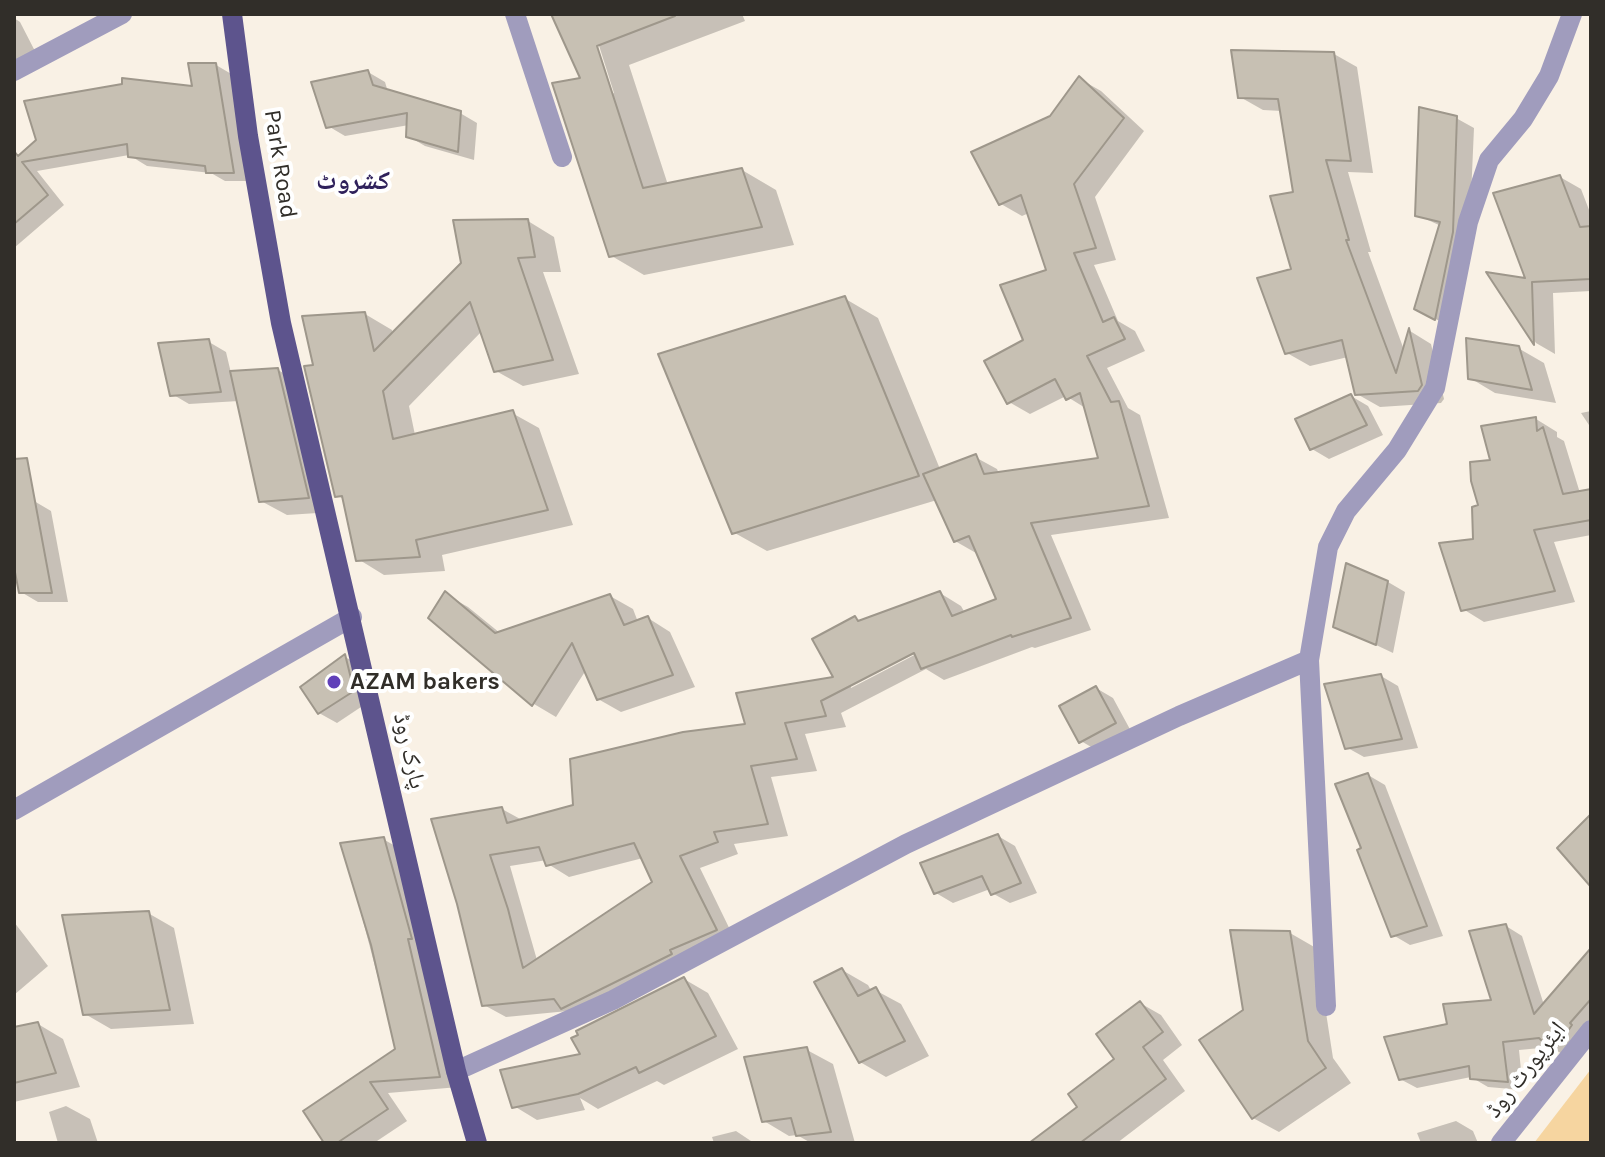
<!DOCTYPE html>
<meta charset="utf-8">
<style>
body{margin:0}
#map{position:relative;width:1605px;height:1157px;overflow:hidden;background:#f9f1e5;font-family:Karla,sans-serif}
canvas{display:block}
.frame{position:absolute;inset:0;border:16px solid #312e29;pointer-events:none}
</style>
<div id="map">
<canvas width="1605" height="1157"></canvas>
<div class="frame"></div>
</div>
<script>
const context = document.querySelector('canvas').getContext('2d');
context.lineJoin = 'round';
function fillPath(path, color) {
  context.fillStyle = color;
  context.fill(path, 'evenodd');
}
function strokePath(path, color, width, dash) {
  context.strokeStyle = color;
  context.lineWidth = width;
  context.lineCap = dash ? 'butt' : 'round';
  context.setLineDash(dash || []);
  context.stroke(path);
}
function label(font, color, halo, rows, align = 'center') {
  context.font = font + ' Karla,"Noto Naskh Arabic",sans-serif';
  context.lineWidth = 8;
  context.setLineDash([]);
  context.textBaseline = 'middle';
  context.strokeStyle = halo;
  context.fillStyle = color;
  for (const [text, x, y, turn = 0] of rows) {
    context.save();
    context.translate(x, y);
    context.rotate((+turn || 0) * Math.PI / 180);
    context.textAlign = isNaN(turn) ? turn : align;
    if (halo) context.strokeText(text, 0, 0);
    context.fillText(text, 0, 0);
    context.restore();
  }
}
const green = new Path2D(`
 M1591,1069V1143H1534Z`);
const shadow = new Path2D(`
 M553,14H742L745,21L629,65L668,185L742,170L776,190L794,245L644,275L610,255L583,79ZM596,36L614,93L612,94L592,37Z
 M14,18L20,22L37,55L14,65Z
 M1334,54L1357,67L1373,173L1348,172L1371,252H1368L1404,350L1410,331L1431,344L1444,399L1441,403L1380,407L1357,394L1348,357L1310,366L1287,353L1294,270L1295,194L1282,111L1263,110L1240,97Z
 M216,65L233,75L251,181H225L211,173L147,166L129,155L37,171L64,205L14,248V162L194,89Z
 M368,72L385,82L388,92L460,113L477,123L474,160L425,146L408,136L409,125L345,136L328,126Z
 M1080,79L1101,91L1144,131L1095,197L1116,260L1094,265L1118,321L1135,331L1145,351L1107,368L1128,408L1140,415L1169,518L1051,535L1091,630L1035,648L1032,647L944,680L926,669L841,713L846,727L805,734L817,771L771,777L788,836L734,844L738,854L700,868L736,942L568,1011L506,1017L484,1005L459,903L502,809L522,820L575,806L747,725L837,679L855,618L862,622L940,593L961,606L965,613L999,600L976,553L955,541L937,500L767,551L733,532L844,298L878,318L940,469L975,457L997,469L999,474L1101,459L1087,409L1066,396L1030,414L1009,402L1025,341L1049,272L1029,213L1022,216L1001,204L1051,117ZM922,647L924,650L851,688V683ZM643,858L654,883L537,960L510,866L547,860L548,864L569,877Z
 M1456,118L1474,128L1469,242L1452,328L1434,318L1441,226L1417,215Z
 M1560,177L1581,189L1591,215V291L1553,293L1555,354L1536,343L1490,275L1528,281Z
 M528,221L554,237L561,272H543L579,374L523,386L496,371L482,331L409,406L415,435L512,413L539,428L573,525L442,555L445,571L384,575L358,559L345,500L337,495L315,367L365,314L392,330L393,335Z
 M209,342L226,352L231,373L278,370L303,384L333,512L287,515L261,501L239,401L189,404L172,394Z
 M1518,348L1544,363L1556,403L1495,393L1470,378Z
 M1351,396L1368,406L1383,435L1329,459L1312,449Z
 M1591,411V428L1581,413Z
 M1536,419L1557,432V437L1564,441L1580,493L1591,497V535L1554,542L1575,602L1484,622L1463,609L1480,507L1493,461Z
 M14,501H34L51,511L68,602H38L21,592L17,573H14Z
 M1388,582L1405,592L1393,653L1336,626Z
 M445,594L468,607L500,633L610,596L633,609L638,622L648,618L670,632L695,687L621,712L598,699L586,670L556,717L534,704L430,618Z
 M345,657L362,666L370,701L337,723L319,713Z
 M1381,676L1398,686L1418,748L1364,757L1346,747Z
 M1096,688L1113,698L1132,733L1098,751L1081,741Z
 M1368,775L1385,785L1443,936L1410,945L1393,935Z
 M998,836L1015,846L1037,893L1010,903L992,893L990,889L953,903L936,893Z
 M383,839L404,851L459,1087L388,1093L407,1121L374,1143H326L305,1112L397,1050L343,845Z
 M148,913L174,928L194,1024L111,1029L85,1014Z
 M14,922L48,966L14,995Z
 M1506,926L1522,936L1544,1005L1591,965V1027L1570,1059L1551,1047L1519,1050L1523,1090L1488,1087L1471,1077L1417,1088L1400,1079L1450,1025L1493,1001Z
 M1290,933L1316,948L1333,1058L1351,1083L1279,1132L1253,1118L1245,1011Z
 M842,970L868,985L872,992L875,990L901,1004L929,1056L886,1077L860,1062Z
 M684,979L708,993L738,1049L664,1085L657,1081L598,1109L580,1098L585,1110L537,1120L514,1106Z
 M1140,1003L1161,1015L1182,1045L1163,1060L1185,1091L1117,1143H1053L1117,1059Z
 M38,1024L63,1039L80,1087L14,1102V1029Z
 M807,1050L833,1064L855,1143H811L797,1135L789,1136L764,1121Z
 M66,1106L90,1119L98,1143H58L49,1112Z
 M1456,1121L1473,1131L1478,1143H1421L1417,1133Z
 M736,1131L754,1143H714L712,1137Z`);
const building = new Path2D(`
 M551,14H674L675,16L597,46L643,188L742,168L762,227L609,257L552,83L580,78Z
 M1231,50L1334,52L1351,161L1326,160L1349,240H1346L1396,373L1409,328L1422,385L1418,391L1355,395L1342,340L1285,354L1257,278L1291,269L1270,196L1293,192L1278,99L1238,98Z
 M188,63H216L234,173H206L205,166L128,157L127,144L22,162L48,195L14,224V151L18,156L36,140L24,101L122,84V78L192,86Z
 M368,70L373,85L461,111L458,152L406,137L407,113L326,128L311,82Z
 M1079,76L1124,118L1074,184L1096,248L1074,253L1103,322L1114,317L1125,339L1087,356L1111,402L1119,401L1149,506L1031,523L1071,618L1012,637L1011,635L921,669L914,653L821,701L826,716L785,723L797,759L751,766L768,824L714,832L718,842L680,856L717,930L670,950L672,954L561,1009L554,999L482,1006L457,904L431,819L502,807L507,823L573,805L570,759L683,732L745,724L736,693L833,677L812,639L855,616L858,621L940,591L952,616L996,599L969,536L954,542L923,474L976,454L984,474L1098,458L1080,393L1066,400L1055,379L1007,404L984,361L1023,340L1000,285L1046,270L1021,195L999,205L971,152L1050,116ZM634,843L652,882L523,968L508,909L490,855L539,847L546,866Z
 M1419,107L1457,116L1453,232L1435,320L1414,309L1440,222L1415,216Z
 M1560,175L1580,227L1591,226V279L1532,282L1534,345L1486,272L1525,278L1493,193Z
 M528,219L535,257L518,258L553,360L494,372L470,302L383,391L393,439L513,410L548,510L416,540L420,557L356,561L342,496L335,497L304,366L313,365L302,316L365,312L374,351L461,263L453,220Z
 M845,296L919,476L732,534L658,354Z
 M1466,338L1519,346L1532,390L1468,379Z
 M209,339L221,392L170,396L158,343Z
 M278,368L309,498L259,502L230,371Z
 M1351,394L1367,425L1310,450L1295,419Z
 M1536,417L1537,431L1543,427L1563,494L1591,489V520L1534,530L1555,591L1461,611L1439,543L1473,539L1472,507L1478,505L1471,481L1470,462L1490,460L1481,426Z
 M27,458L52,593H19L14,567V459Z
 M1346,563L1388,581L1376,645L1333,627Z
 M445,591L495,633L610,594L624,625L648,616L673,675L597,700L572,643L532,706L428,618Z
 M345,654L354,691L318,714L300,687Z
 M1381,674L1402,739L1345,749L1324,684Z
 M1096,686L1116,723L1079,743L1059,706Z
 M1368,773L1427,926L1391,937L1357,850L1361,848L1335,784Z
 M1591,814V887L1557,848Z
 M998,834L1021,883L991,895L982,876L934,894L920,863Z
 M384,837L412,939H408L440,1077L370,1082L388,1109L337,1143H324L303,1111L395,1049L371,945L340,843Z
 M149,911L170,1010L83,1015L62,915Z
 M1506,924L1534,1014L1591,948V999L1570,1023L1572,1025L1553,1052L1539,1038L1503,1042L1508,1082L1470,1079L1469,1066L1399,1080L1384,1037L1447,1024L1443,1004L1491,1000L1469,931Z
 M1230,930L1290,931L1308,1041L1326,1068L1252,1119L1199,1040L1243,1010Z
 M842,968L858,996L876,987L905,1041L859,1063L814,982Z
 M684,977L716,1036L639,1073L636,1067L578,1094L512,1108L500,1070L580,1054L571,1038L578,1035L576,1031Z
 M1140,1001L1163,1032L1143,1047L1166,1079L1080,1143H1029L1077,1107L1068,1094L1114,1059L1096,1034Z
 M38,1022L56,1073L14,1083V1027Z
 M807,1047L831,1132L796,1136L791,1118L762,1122L744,1057Z`);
const minor = new Path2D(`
 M515,14L562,157
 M14,71L122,14
 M14,810L352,617
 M1326,1006L1309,660L1328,547L1346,511L1397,450L1435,388L1468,222L1489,160L1523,119L1549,76L1572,14
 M456,1071L613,1000L906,844L1179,716L1309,660
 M1501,1143L1591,1030`);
const major = new Path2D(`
 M232,14L248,136L281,323L456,1071L477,1143`);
const markers = [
 [334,682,8,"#6040b9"]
];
const streetNames = [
 ["Park Road",280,164,81],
 ["پارک روڈ",409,751,77],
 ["ایئرپورٹ روڈ",1526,1070,-52]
];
const poiNames = [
 ["AZAM bakers",350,682]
];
const neighbourhoodNames = [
 ["کشروٹ",353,182]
];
fillPath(green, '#f6d5a0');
fillPath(shadow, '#0003');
fillPath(building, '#c7c0b3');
strokePath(building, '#9e978b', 2);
strokePath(minor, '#a09cbd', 20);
strokePath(major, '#5d548d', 20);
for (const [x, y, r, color] of markers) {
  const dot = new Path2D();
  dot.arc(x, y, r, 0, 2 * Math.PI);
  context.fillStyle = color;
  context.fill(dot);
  strokePath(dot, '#fff', 3);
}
label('24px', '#312e29', '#fff', streetNames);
label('bold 24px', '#312e29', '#fff', poiNames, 'left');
label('bold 26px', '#2f215b', '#fff', neighbourhoodNames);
</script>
